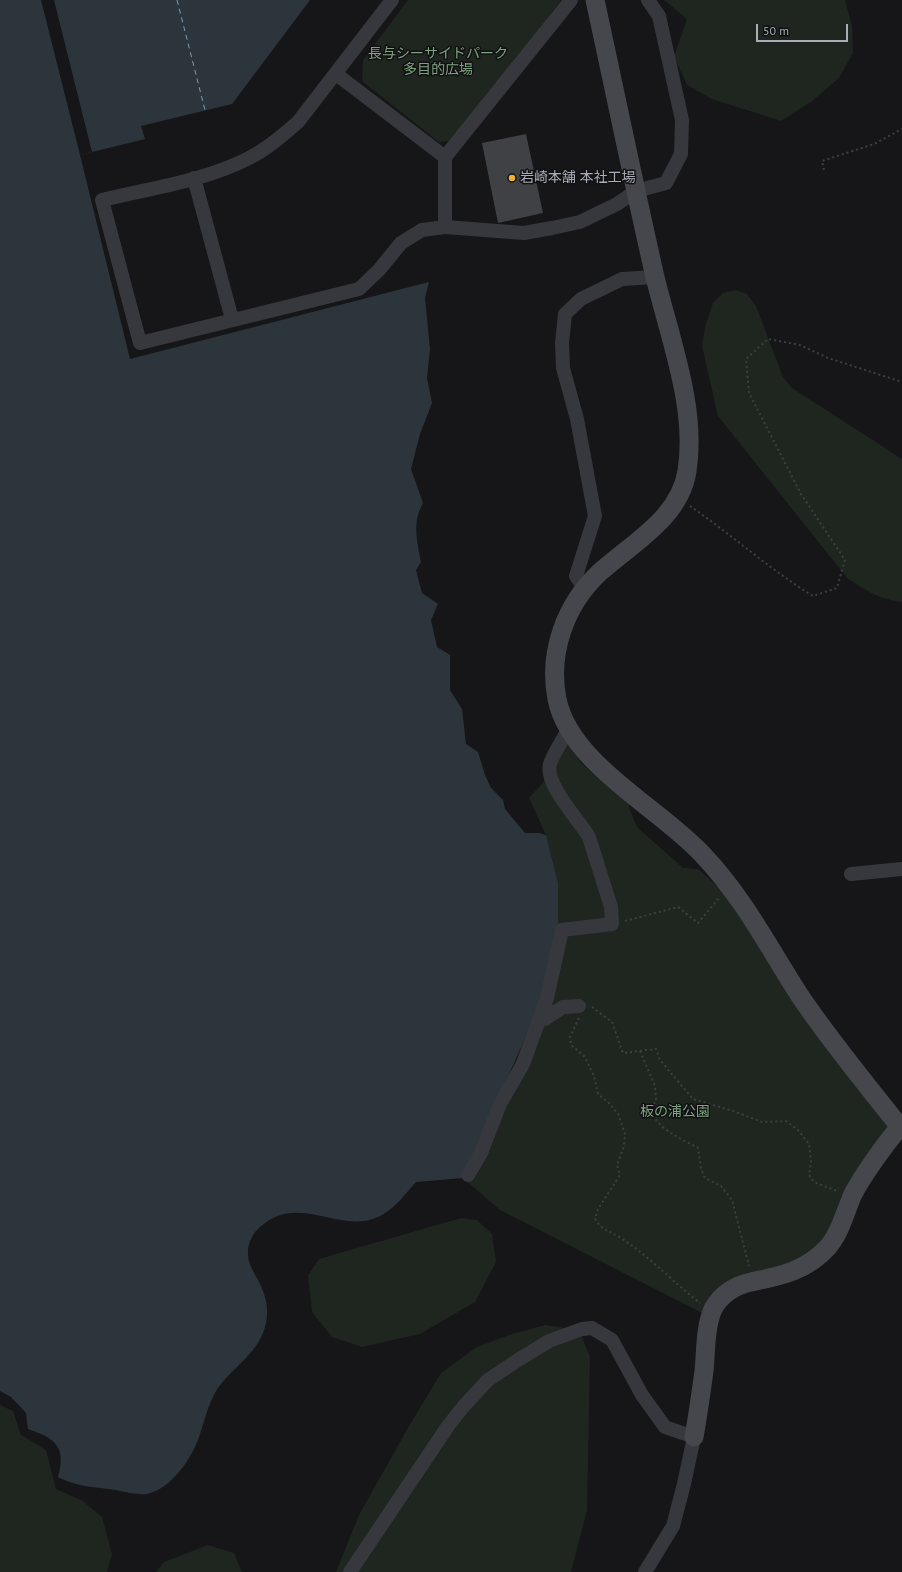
<!DOCTYPE html>
<meta charset="utf-8">
<style>
body{margin:0}
#map{position:relative;width:902px;height:1572px;overflow:hidden;background:#161618;font-family:"PT Sans",sans-serif}
canvas{display:block}
.scale{position:absolute;left:756px;top:24px;width:92px;height:18px;box-sizing:border-box;border:2px solid #a8adb8;border-top:0;padding-left:5px;font-size:12px;line-height:14px;white-space:nowrap;color:#a8adb8;-webkit-text-stroke:3px #111113;paint-order:stroke}
</style>
<div id="map">
<canvas width="902" height="1572"></canvas>
<div class="scale">50 m</div>
</div>
<script>
const context = document.querySelector('canvas').getContext('2d');
context.lineJoin = 'round';
function fillPath(path, color) {
  context.fillStyle = color;
  context.fill(path, 'evenodd');
}
function strokePath(path, color, width, dash) {
  context.strokeStyle = color;
  context.lineWidth = width;
  context.lineCap = dash ? 'butt' : 'round';
  context.setLineDash(dash || []);
  context.stroke(path);
}
function label(font, color, halo, rows, align = 'center') {
  context.font = font + ' "PT Sans","Noto Sans JP",sans-serif';
  context.lineWidth = 3;
  context.setLineDash([]);
  context.textBaseline = 'middle';
  context.strokeStyle = halo;
  context.fillStyle = color;
  for (const [text, x, y, turn = 0] of rows) {
    context.save();
    context.translate(x, y);
    context.rotate((+turn || 0) * Math.PI / 180);
    context.textAlign = isNaN(turn) ? turn : align;
    if (halo) context.strokeText(text, 0, 0);
    context.fillText(text, 0, 0);
    context.restore();
  }
}
const green = new Path2D(`
 M408,0H561L456,140L439,142L362,81L363,60Z
 M664,0H845L852,26L853,53L839,78L811,102L781,121L712,99L687,85L674,57L687,19Z
 M735,290L747,294L756,306L783,377L792,388L902,459V602C879,599 867,591 848,579L718,416L702,346L705,327L713,303L723,293Z
 M568,740C573,746 575,754 580,761C593,777 611,785 627,797L630,810L637,827L683,868L698,869L723,891L889,1126L828,1235L806,1259L765,1275L706,1315L500,1210L463,1178L520,1051L546,835L529,798L550,775Z
 M461,1218L477,1220L492,1234L496,1262L475,1302L420,1334L362,1347L332,1337L312,1312L308,1275L319,1259Z
 M545,1325L579,1330L590,1357L587,1510L571,1572H336L359,1515L409,1426L441,1373L477,1347L509,1335Z
 M0,1405L13,1411L21,1435L46,1450L56,1489L83,1501L102,1517L112,1554L107,1572H0Z
 M208,1545L234,1553L242,1572H156L164,1562Z`);
const water = new Path2D(`
 M0,0H310L232,104L141,126L145,139L80,155L130,359L429,282L425,298L430,349L427,378L432,403L420,434L411,469L423,503C412,522 417,541 421,562L416,570L422,593L438,604L431,620L437,647L450,655V690L462,709L466,744L478,752L485,775L491,788L503,800L505,809L525,833H539L546,835L558,883V923L553,952L538,1009L463,1178L416,1182C405,1194 394,1210 378,1217C337,1235 296,1189 256,1231C253,1234 252,1238 250,1241C242,1264 259,1275 264,1294C268,1306 268,1316 265,1327C258,1354 230,1369 216,1391C208,1405 205,1419 200,1434C193,1457 171,1490 146,1494C137,1495 125,1492 116,1490C96,1487 76,1487 58,1477C67,1447 55,1438 28,1429L26,1413L11,1397L0,1391Z`);
const pier = new Path2D(`
 M41,0H54L92,152L80,155Z`);
const ferry = new Path2D(`
 M177,0L205,110`);
const building = new Path2D(`
 M526,134L543,213L498,223L482,143Z`);
const path = new Path2D(`
 M824,170L822,161L874,144L902,129
 M690,506C732,535 769,569 813,596L837,588L845,560L801,494L749,393L746,359L768,339L800,345L828,358L902,382
 M625,921L678,907L698,923L719,898
 M592,1007L612,1022L623,1053L656,1049L660,1060L693,1099L733,1111L762,1122L786,1121L798,1130L809,1144L811,1162L809,1175L814,1182L837,1191L838,1189
 M579,1018L570,1037L571,1045L585,1057L594,1076L598,1094L610,1104L618,1114L625,1134L624,1146L617,1165L620,1175L598,1209L595,1219C602,1231 610,1231 621,1238C650,1257 673,1282 700,1303
 M640,1051L655,1086L656,1101L650,1109C658,1130 680,1138 698,1148L701,1168L705,1178L721,1186L732,1200L749,1266`);
const street = new Path2D(`
 M392,0L298,122C283,135 267,149 249,158C205,181 151,188 102,200L140,343L359,289L379,270L401,243L422,230L445,227L524,233L552,228L580,222L617,204L636,191L666,183L681,154L682,120L659,16L648,0
 M336,74L445,157
 M194,178L232,319
 M445,227V157L571,0
 M585,589L576,576L595,516L577,419L563,368L562,343L565,314L581,299L622,279L655,277
 M851,874L902,869
 M546,1007L545,1019L563,1007L579,1006
 M468,1175L481,1153L500,1104L523,1064L547,998L562,930L612,924L611,907L589,837C580,821 544,784 550,764C554,752 563,740 569,728
 M350,1572L448,1426L463,1407L488,1380L518,1360L549,1341L582,1329L592,1328L612,1340L642,1395L665,1427L694,1437L684,1484L673,1526L645,1572`);
const secondary = new Path2D(`
 M595,0C615,92 634,185 655,277C670,339 697,408 687,471C680,518 632,543 599,573C565,605 548,653 557,699C570,764 660,808 703,855C743,897 769,948 800,996C831,1042 866,1084 900,1127
 M694,1437C698,1415 701,1393 704,1371C706,1352 705,1327 713,1309C721,1294 736,1285 751,1282C780,1276 806,1271 827,1248C840,1234 845,1212 853,1194C862,1177 888,1139 902,1125`);
const markers = [
 [512,178,4,"#f2b134"]
];
const parkNames = [
 ["長与シーサイドパーク",438,54],
 ["多目的広場",438,70],
 ["板の浦公園",675,1112]
];
const poiNames = [
 ["岩崎本舗 本社工場",520,178]
];
fillPath(green, '#1e261f');
fillPath(water, '#2c353c');
fillPath(pier, '#161618');
strokePath(ferry, '#7f9bb3', 1, [5, 4]);
fillPath(building, '#404145');
strokePath(path, '#3d3f44', 2, [2, 3]);
strokePath(street, '#37383d', 14);
strokePath(secondary, '#45474d', 19);
for (const [x, y, r, color] of markers) {
  const dot = new Path2D();
  dot.arc(x, y, r, 0, 2 * Math.PI);
  context.fillStyle = color;
  context.fill(dot);
  strokePath(dot, '#111113', 1.5);
}
label('14px', '#7fa381', '#111113', parkNames);
label('14px', '#a8adb8', '#111113', poiNames, 'left');
</script>
